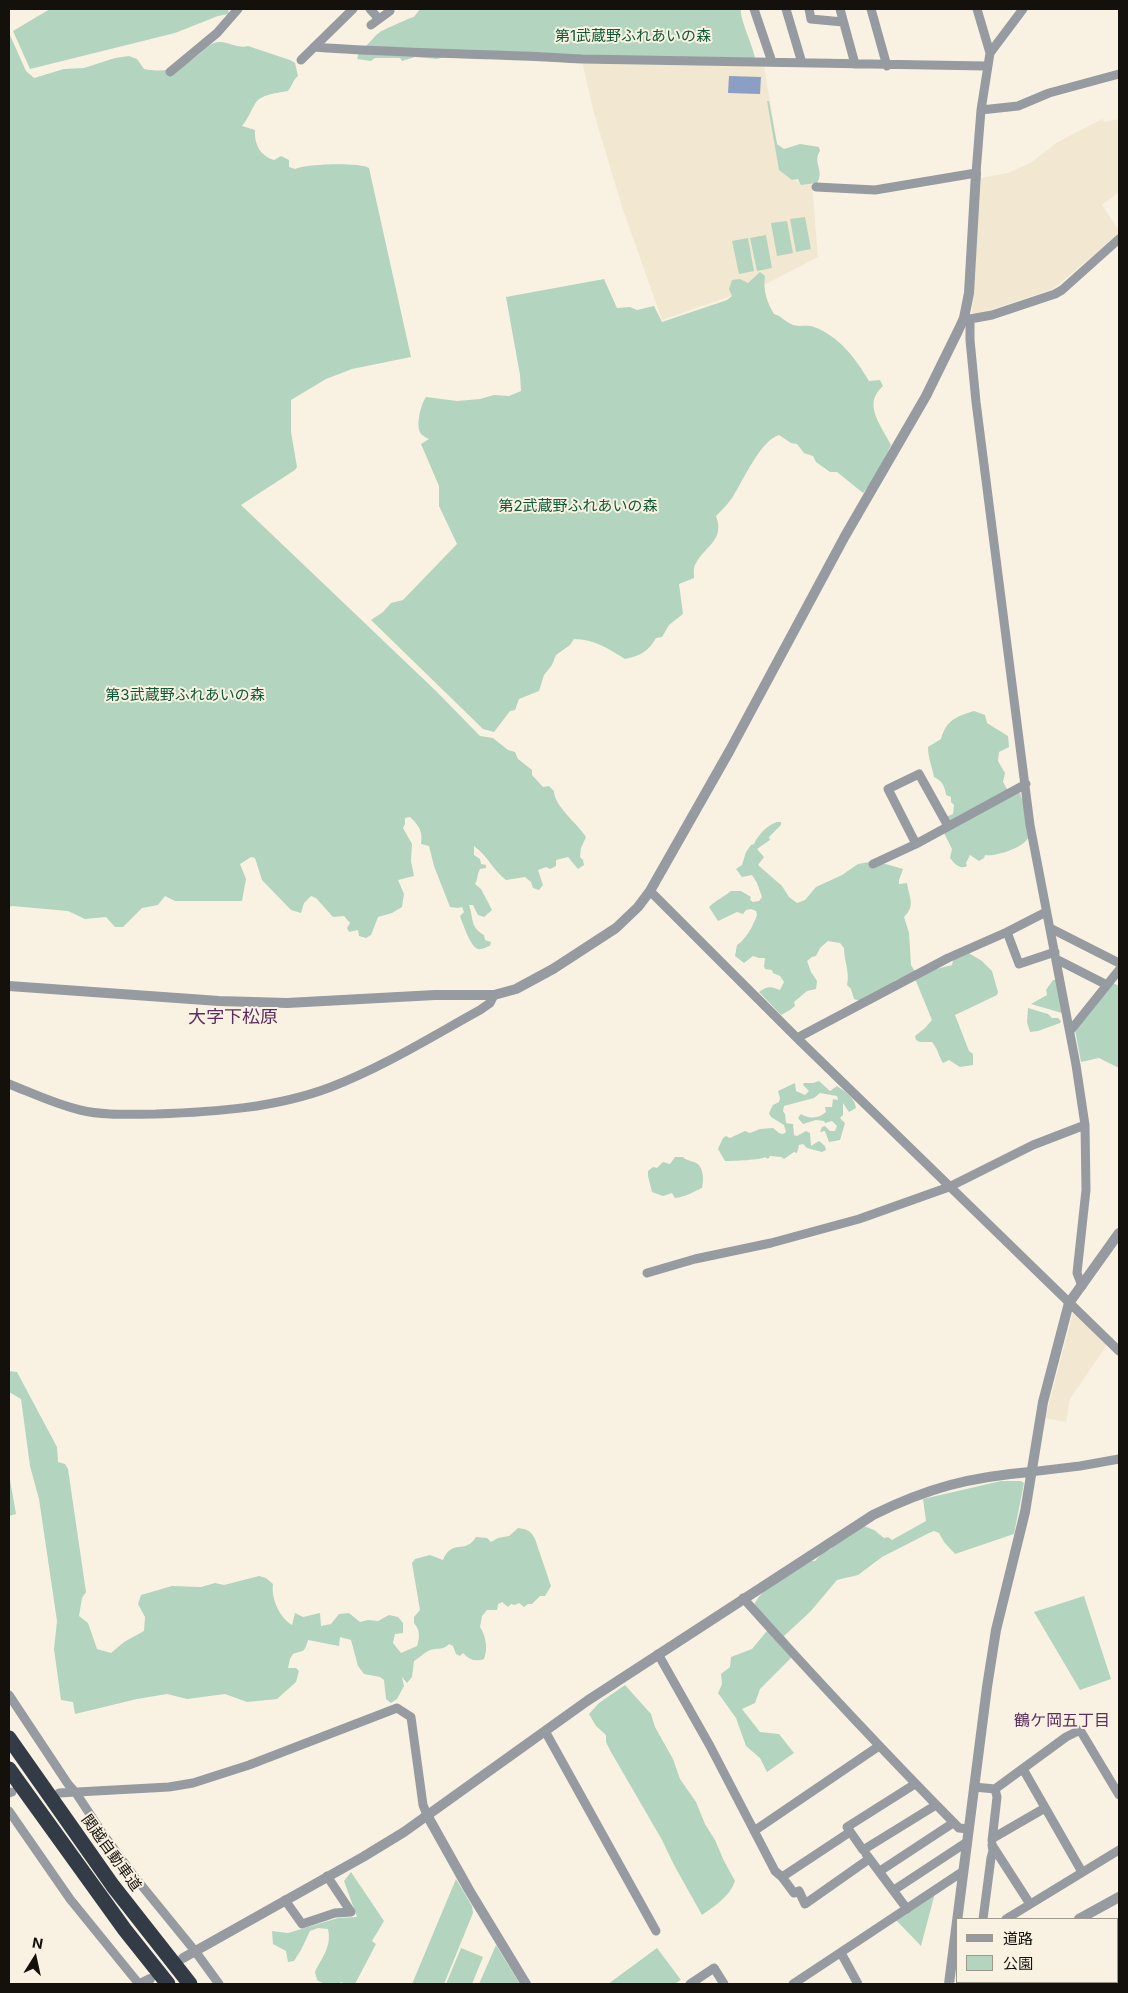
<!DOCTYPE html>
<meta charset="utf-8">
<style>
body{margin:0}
#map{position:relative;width:1128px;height:1993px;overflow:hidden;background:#f9f2e2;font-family:Inter,"Noto Sans JP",sans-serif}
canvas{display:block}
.frame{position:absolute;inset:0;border:10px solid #14110c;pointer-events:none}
.legend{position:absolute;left:956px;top:1918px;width:162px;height:65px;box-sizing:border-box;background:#f9f2e2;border:1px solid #9d988c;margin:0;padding:6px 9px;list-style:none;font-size:15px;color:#14110c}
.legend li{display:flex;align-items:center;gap:10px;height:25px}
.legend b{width:25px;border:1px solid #9d988c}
.north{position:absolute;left:10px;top:1933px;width:50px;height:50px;-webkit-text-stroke:4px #f9f2e2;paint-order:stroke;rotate:10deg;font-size:14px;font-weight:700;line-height:20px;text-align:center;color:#14110c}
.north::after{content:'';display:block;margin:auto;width:18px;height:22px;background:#14110c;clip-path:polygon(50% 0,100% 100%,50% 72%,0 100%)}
</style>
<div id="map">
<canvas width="1128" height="1993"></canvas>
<div class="frame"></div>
<ul class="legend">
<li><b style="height:6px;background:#969ba1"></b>道路</li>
<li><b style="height:14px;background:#b3d4bf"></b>公園</li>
</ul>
<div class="north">N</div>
</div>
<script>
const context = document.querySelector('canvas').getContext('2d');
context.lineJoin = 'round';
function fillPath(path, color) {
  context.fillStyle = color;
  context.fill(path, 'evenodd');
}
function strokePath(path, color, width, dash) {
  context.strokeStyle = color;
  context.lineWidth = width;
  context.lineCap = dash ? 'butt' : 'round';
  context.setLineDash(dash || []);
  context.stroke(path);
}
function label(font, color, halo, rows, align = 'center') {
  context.font = font + ' Inter,"Noto Sans JP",sans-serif';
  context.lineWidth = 4;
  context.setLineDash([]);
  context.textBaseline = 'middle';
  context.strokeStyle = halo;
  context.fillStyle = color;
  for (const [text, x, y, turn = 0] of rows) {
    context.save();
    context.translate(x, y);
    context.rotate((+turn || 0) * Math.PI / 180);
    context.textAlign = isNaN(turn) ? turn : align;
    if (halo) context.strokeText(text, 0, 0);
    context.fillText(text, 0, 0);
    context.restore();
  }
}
const built = new Path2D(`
 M582,62L764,66L782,171L792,180L812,183L818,257L766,284L662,320L622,207L594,113Z
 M1102,119L1105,122L1119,119V192L1102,205L1119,230V234L1053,289L978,314L972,313L981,178L1008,173L1032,162L1056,143Z
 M1073,1313L1107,1345L1070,1399L1066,1422L1045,1418Z`);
const green = new Path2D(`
 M50,9H228L229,14L218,16L175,33L30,69L13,31Z
 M420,9H741C739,17 753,46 755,58L451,55L437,59L415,57L402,61L400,58H375L371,61L357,59L359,52C368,46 372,38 380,32C383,30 409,18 414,17Z
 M9,33L26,71L34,78L64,69L84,68L115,58L129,56L137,59L144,69C166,73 181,69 198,55C204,50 210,43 218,42C228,41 238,49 248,46L290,60L295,63L298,76C293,80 292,86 288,91C278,93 260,94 255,104C250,112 248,119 242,126L255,130C254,144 260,156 274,160L281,156L289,160V167L295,169C306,164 358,162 369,168L411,357L352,369L326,379L291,400V432L297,467L295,470L241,505L436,691L480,736L493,738L508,750L515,752L518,759L532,770V775L543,787L549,786L554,791C554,806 578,824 586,837L581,848L580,857L583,860L584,865L578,869L568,857L556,860V866L550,869L546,867L538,870L543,885L539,890L533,888L531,882L525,877L506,880C493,870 487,855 474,846V855L480,859L481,864L486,865V868L480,869C477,874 478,879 475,884L481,889L492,910L484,917L478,915L473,905H469C474,920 470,927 484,935L485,940L491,942L490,946C486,947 482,950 478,949C471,948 463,924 460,916L464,912L462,907L458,908L450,907L434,866L429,846L421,844C423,832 419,825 410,817L405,818V824L403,828L412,844L411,861L414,876L398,880L404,894L402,907L392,913L378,917L371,935L366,938L359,936L358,930L349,932L347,928L350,923L344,916L333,917L316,898L311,896L304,903L301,913L291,910L262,880L255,858L251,857L240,864L246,879L242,901H175L165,896L158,905L142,908L123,927H115L106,917L85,919L68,911L12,906L9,907Z
 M767,101H769L777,144L784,149L800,144L819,147L820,151C812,162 825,171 817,183L801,185L798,179L792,180L779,170Z
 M805,217L811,249L796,252L790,219Z
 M787,221L793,253L777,256L771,223Z
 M766,235L772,268L757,271L750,238Z
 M748,238L754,271L739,274L732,241Z
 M760,272L765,276C763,291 767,302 774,314C782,316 784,321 791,324C798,328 806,324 814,327C839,336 856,359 869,381L880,380L883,386C862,404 881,425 891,445L874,480L863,493L837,472H830L816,462L813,456L804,453L797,444L791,443L779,435C760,441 743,481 732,498C728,504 722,510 716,516C725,540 706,545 696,563C693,567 694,574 694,578L679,584L683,614L669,625L662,637L656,638C649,651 640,656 625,659C609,649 594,639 574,639L570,645L556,655L552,665L544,675L539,691L519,699L515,710L510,711L494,732L483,729L371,620L383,612L391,603L403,600L457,544L439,506V486L421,444L429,439C428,439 422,435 421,434C415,426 421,404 426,397L457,401L480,399L494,395L509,396L521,391L520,375L506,297L604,279L617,308L630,307L637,310L654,306L662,322L727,300L732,296L729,289L732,280L740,279L748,283Z
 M974,711L985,715L987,723L1008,736L1009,747L999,752L998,761L1005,773L1003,782L1007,789L1020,793L1025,808L1028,838C1023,848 995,857 985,855L984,858L979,861L970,855L966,863L967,866C959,870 954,863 950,858L952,849L943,831L946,817L953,814L954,805L951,802V797L946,795C945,786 942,781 934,777C932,766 928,758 928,747L941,739C947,719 956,717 974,711Z
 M777,822H781V825L769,837L770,840L757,849L764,857L758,865L782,886L789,897L797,903L805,900L816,887L842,875L858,864L875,861L903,869L899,880V884L907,883C909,897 916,905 904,917L909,933L911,965L914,970L924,972L952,965L954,956L967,952L982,961L992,971L998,992L997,995L955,1015L969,1051L973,1054V1065L960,1067L949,1060L943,1063C938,1055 939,1051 932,1042H920L916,1040L915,1036L925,1028L932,1020L916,981L909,974C898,982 892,976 890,993L870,1004L854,999L851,989L847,985C850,972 844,961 844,948L840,943L828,941L820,948L816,956L812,957L807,961L811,972L817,981L816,989L807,991L794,1002L795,1006L790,1010L781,1015L759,992C769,985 771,987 780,990L784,982L780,976L773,973L772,970L765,969L764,966L765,958H759L753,956L744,963L735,956L737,945C747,938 753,926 757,915L756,911L751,909L746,910L743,914L737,912L718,921L709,907C716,900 724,897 731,891H741L751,897L750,900L753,902L759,901L762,897L757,883L752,875L742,877L736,869L742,865L746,852L751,845L754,844C758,835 767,825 777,822Z
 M1053,980H1056L1062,1013L1031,1004L1047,995L1046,990Z
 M1113,983L1119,986V1068L1099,1058L1081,1062L1075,1030Z
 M1028,1008L1048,1014L1052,1018H1058L1061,1021L1060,1023L1038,1031L1030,1032L1027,1022Z
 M819,1081L830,1091L837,1086C845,1091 855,1098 856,1108L849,1112L843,1103V1115L840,1118L845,1123L840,1140L829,1142L825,1131L820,1132L822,1127L825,1126L830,1131H835L837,1126L832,1121L825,1123L824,1121L816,1120L803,1124L798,1118L801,1114C808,1119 818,1119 826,1112L825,1107H832L833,1099L838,1100L837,1096L820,1093L814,1098L784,1106L783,1111L785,1114L786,1123L793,1124L794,1135L797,1136L806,1131L810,1133L811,1146L819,1141L825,1146L826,1150L822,1152L807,1148L803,1144L799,1145L797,1153L794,1152L784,1159L781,1157L770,1156L768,1159L765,1157C762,1160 732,1161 725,1161L718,1149L723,1138L726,1136L730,1138L745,1131L750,1133L760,1129L773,1128L779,1133L783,1134L786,1132L784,1125L771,1117L769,1113L773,1105L779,1102L780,1098L778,1091L795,1083L796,1091L805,1095L809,1091L803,1085L804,1083H813Z
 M675,1157H683C687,1161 689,1160 694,1162C704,1165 704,1180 702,1188C693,1192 685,1197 675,1198L672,1193L663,1196L652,1192L648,1176V1171L653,1167L657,1168L663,1162L670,1164Z
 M9,1371L17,1372L57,1447L58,1462L65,1464L68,1469L86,1592L82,1598L79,1616L88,1623L97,1649L111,1653L124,1642L144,1631L145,1617L138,1604L141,1595L172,1586L201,1587L215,1583L224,1585L259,1576L266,1578L273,1584C271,1598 279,1617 292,1625L295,1613L303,1617L320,1613L321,1626L331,1624L339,1614L349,1613L360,1622L368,1620L378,1621L389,1615L398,1617L403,1623V1633L395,1634L393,1643L401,1653L417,1646C420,1637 420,1630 414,1623V1617L420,1610L412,1563L415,1559L430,1555L443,1560C452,1538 465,1555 476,1537L487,1538L491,1542L498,1538L509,1536L518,1528C527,1529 531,1531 535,1539L551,1586L545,1596H540L532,1604H528L524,1607L519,1603L515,1605L511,1604L508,1607L502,1602L498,1604L497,1610H487L482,1616L480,1627C486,1636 488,1649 484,1659C476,1662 469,1660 463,1653L460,1656L456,1654L453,1646L449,1644C443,1651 436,1647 428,1651C424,1653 419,1658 414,1661L412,1677L407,1683L402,1677L404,1686L397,1699L391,1703L386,1699L384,1680L380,1677L364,1674L358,1666L351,1640L340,1637L339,1646L308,1640C304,1654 303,1650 293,1654L290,1659L288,1668H296L299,1671L296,1682L277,1699L247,1702L225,1694L187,1699L167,1694L137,1699L75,1714L73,1702L61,1700L54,1649L57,1621L39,1499L30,1466L21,1399L9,1392Z
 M9,1480H10L16,1514L9,1516Z
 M1001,1481H1021L1024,1483L1014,1534L955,1554L944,1542L939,1533L934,1531L929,1533L882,1557L858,1575L837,1580L810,1612L784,1636L796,1653L760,1689L755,1703L742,1709L760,1732L779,1734L794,1753L767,1772L760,1758L746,1746L736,1718L718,1693L722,1684L721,1674L730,1667L731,1657L752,1649L771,1626L754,1605C764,1584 791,1573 811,1561H815L823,1552L831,1549L833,1546L864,1526L874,1530L884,1538L888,1537L892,1540L926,1521L923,1499Z
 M1084,1596L1111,1679L1080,1690L1034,1612Z
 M625,1685L651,1714L655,1727L673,1759L680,1779L696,1802L705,1824L715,1840L724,1861L735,1881C730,1896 715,1906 702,1915L674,1865L662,1840L611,1752L606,1742V1735L596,1726L589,1714L599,1703Z
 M351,1872L384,1921L372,1941L376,1944L355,1984H343L342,1982C334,1986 324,1985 317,1980L315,1972C322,1957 332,1947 328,1929L318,1928L310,1931L301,1950L294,1961L288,1962L286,1951L273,1944L272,1931L288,1933L338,1918L357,1917L344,1881Z
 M456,1879L472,1906L473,1913L444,1984H412Z
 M935,1893L921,1946L895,1919Z
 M496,1945L520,1984H479Z
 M461,1948L483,1957L472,1984H446Z
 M657,1948L681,1980L674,1984H608Z`);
const water = new Path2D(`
 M729,76L761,77L760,94L728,93Z`);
const minor = new Path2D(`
 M370,9L379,19
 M754,9L772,62
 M786,9L802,63
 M809,9L811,19L843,22
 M840,9L855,64
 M871,9L887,66
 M977,9L990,53
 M371,25L390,11
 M314,47C403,54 493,53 582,59L986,66
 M301,60L353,9
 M170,72L217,33L238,9
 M981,110L1018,106L1049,93L1119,74
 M816,187L875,190L976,173L981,110L990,53L1023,9
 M964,318L970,319V340L976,402L1030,825L1076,1065L1085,1125L1086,1190L1077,1273L1082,1286
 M970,319L992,315L1055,294L1062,290L1119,239
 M916,844L888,789L919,774L948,826
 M873,864L916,844L1026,784
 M650,891L797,1038L1119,1351
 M1050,928L1119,963
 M1007,932L1019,964L1055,952
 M1056,959L1107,985
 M1070,1031L1119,970
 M797,1038L948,958L1007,932L1046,912
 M9,1084C32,1093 55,1104 80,1110C105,1116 130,1114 156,1114C214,1112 276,1108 331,1087C383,1067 431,1037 480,1010L490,1003L494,995
 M647,1273L695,1259L771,1243L859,1219L949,1187L1033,1145L1085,1125
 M1030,1472L1080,1466L1119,1459
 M743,1598C813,1676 885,1753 959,1828L968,1829
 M658,1654L710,1746L775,1871L782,1877L794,1893L799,1891L805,1904L869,1859
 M9,1695L68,1784L76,1793L103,1834L133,1875L195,1951L219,1984
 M545,1731L656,1931
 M1023,1769L1082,1872
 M915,1784L847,1827L863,1850L936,1805
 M974,1787L995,1789L1066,1737L1080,1730L1119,1795
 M9,1793L12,1792
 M59,1793L169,1787L193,1783L249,1765L397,1708L411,1717L423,1805L427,1815
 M9,1811L70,1899L139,1984
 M754,1831L879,1746
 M993,1838L1045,1808
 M992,1841L997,1797L995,1789
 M866,1854L907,1909
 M880,1871L953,1823
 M782,1877L850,1832
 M894,1890L967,1842
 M285,1900L302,1924L335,1913L351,1912L327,1876
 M983,1919L991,1858L993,1851L992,1845L1030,1904
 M1006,1919L1119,1850
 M1117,1952L1119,1950
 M841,1953L858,1984
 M1110,1982L1112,1984
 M690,1984L714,1968L724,1984
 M793,1984L962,1872
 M1098,1984L1102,1982`);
const tertiary = new Path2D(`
 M9,986L219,1001L287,1003L435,995H494L516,989L553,969L616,928L638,907L650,891L730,750L845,536L926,396L958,331L964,318L969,293L976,173
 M427,1815L469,1890L526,1984
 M1079,1919L1119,1897
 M183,1958L363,1857L404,1832L587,1701L873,1515C927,1488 970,1477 1030,1472
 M140,1984L150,1979
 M949,1984L987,1687L996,1630L1025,1512L1043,1402L1069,1303L1119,1233
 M971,1984L975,1982`);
const motorway = new Path2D(`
 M9,1738L113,1886L190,1984
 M9,1769L125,1930L168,1984`);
const parkNames = [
 ["第1武蔵野ふれあいの森",633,36],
 ["第2武蔵野ふれあいの森",578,506],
 ["第3武蔵野ふれあいの森",185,695]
];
const streetNames = [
 ["関越自動車道",111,1853,54]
];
const neighbourhoodNames = [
 ["鶴ケ岡五丁目",1062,1721]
];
const quarterNames = [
 ["大字下松原",233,1018]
];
fillPath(built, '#f2e8d1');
fillPath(green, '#b3d4bf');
fillPath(water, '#8b9ec4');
strokePath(minor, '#969ba1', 9);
strokePath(tertiary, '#969ba1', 10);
strokePath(motorway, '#323b46', 15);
label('15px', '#0d5836', '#f9f2e2', parkNames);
label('15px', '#14110c', '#f9f2e2', streetNames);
label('16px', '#5c2d5f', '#f9f2e2', neighbourhoodNames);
label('18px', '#5c2d5f', '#f9f2e2', quarterNames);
</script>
